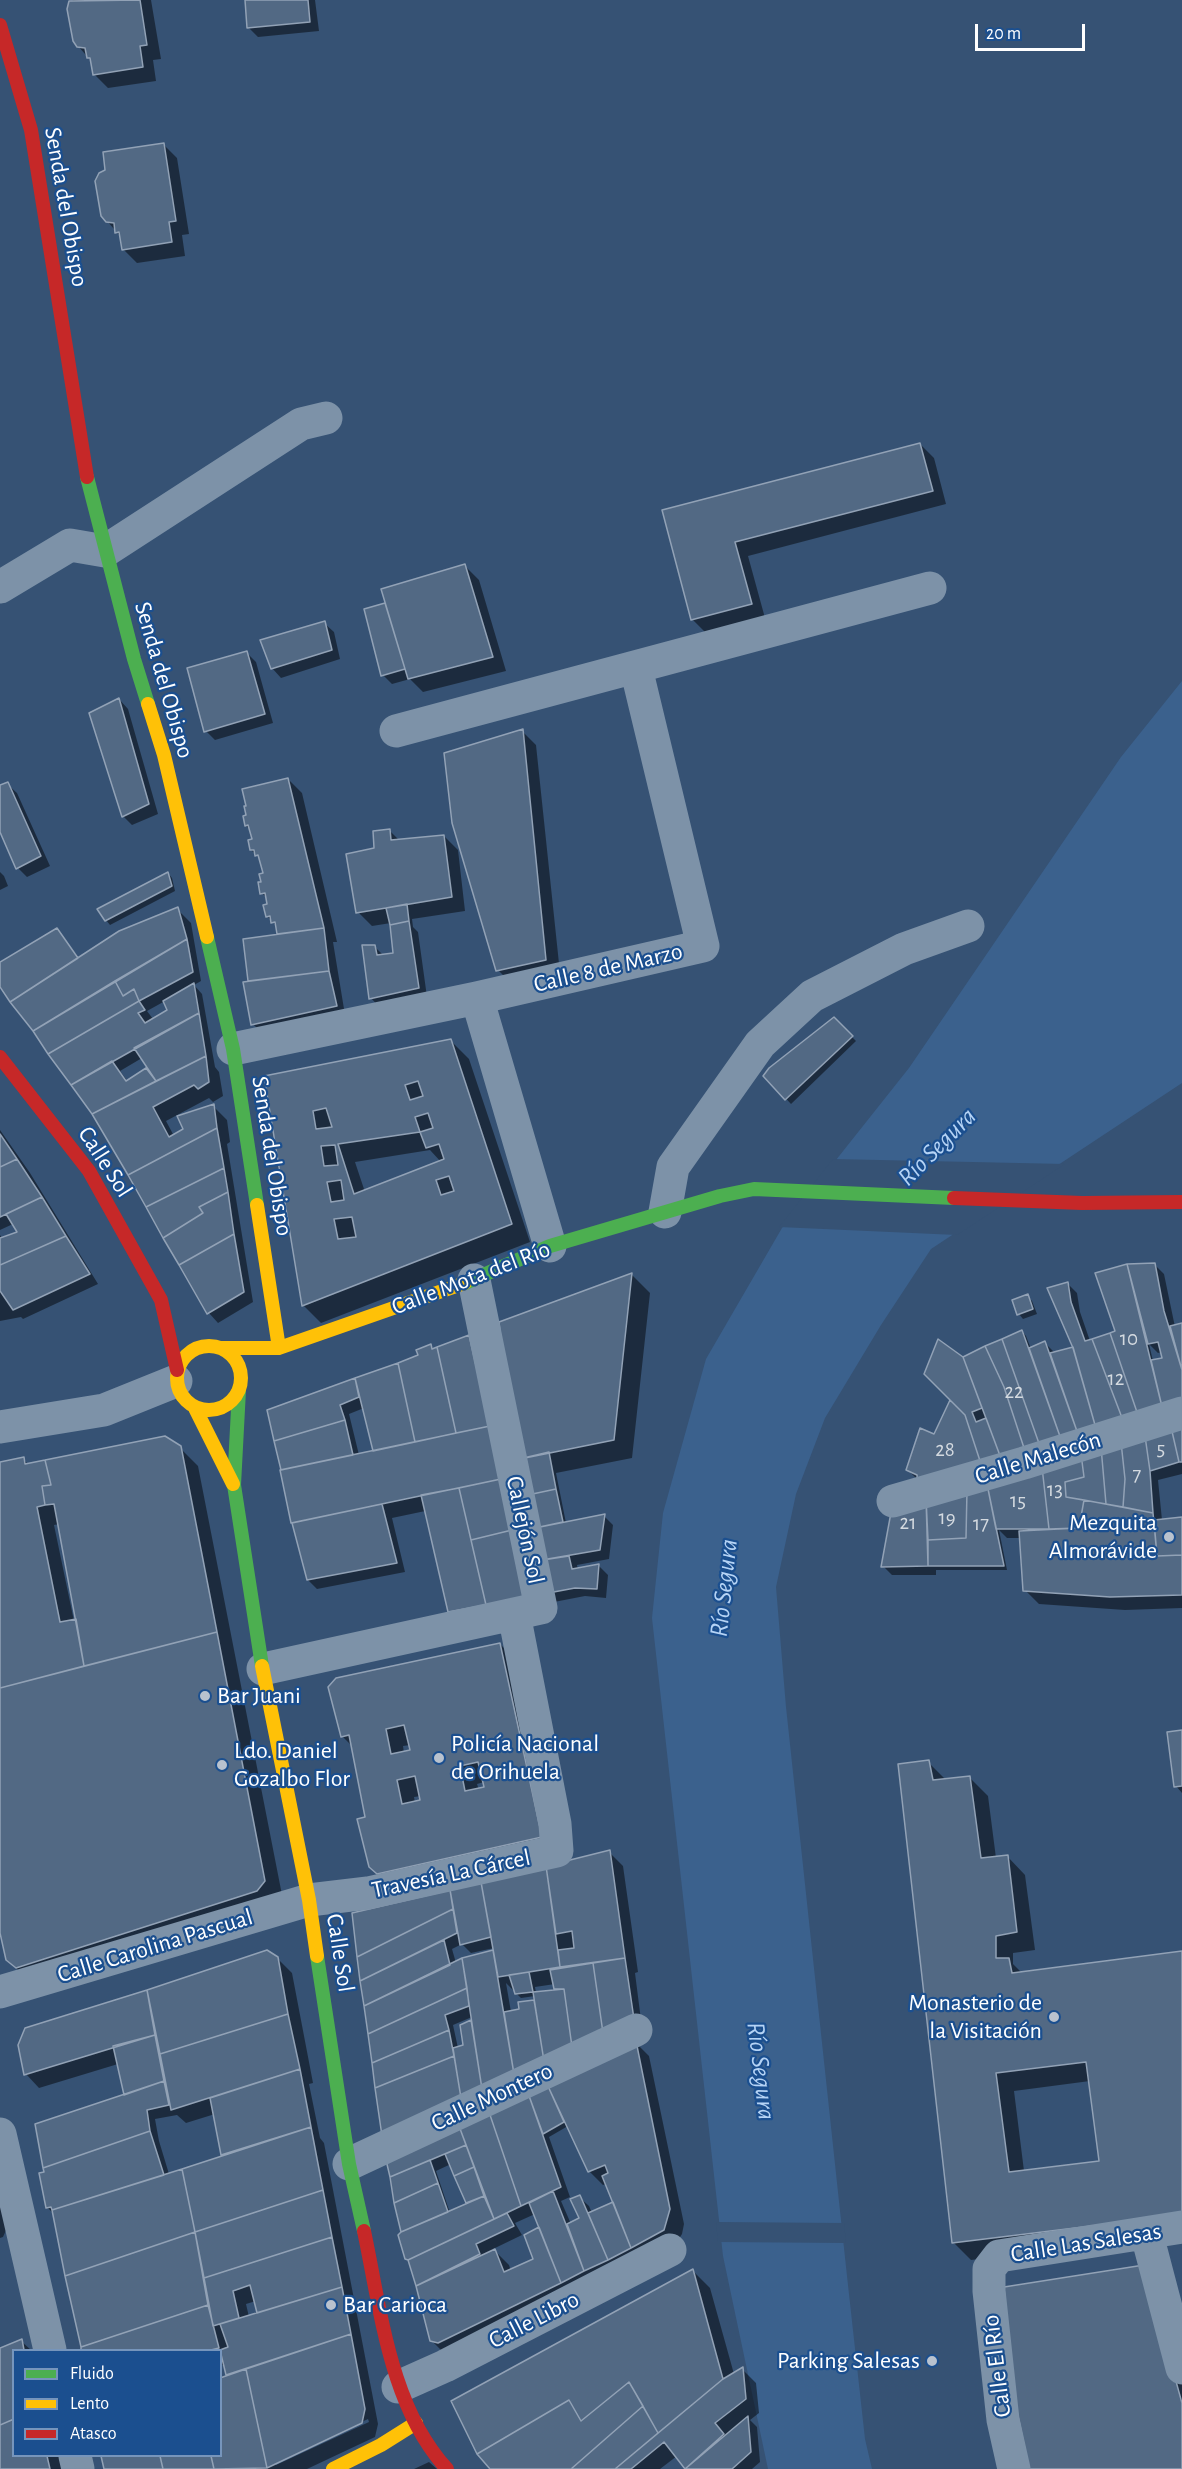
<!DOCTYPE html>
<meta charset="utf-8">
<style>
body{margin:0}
#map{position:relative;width:1182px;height:2469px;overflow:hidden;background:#365274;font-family:"Alegreya Sans",sans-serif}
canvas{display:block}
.legend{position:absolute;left:12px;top:2349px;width:210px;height:108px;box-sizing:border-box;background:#1b4f8f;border:2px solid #7695bc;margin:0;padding:8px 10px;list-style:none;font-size:18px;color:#fff}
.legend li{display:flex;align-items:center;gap:12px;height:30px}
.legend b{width:30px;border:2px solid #7695bc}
.scale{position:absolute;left:975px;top:24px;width:110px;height:27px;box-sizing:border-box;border:3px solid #fff;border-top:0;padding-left:8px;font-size:18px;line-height:21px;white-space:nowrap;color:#fff;-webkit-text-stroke:4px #1b4f8f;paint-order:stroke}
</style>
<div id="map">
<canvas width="1182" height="2469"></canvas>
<ul class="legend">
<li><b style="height:8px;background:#4caf50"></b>Fluido</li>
<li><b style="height:8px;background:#ffc107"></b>Lento</li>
<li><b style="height:8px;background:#c62828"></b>Atasco</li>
</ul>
<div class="scale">20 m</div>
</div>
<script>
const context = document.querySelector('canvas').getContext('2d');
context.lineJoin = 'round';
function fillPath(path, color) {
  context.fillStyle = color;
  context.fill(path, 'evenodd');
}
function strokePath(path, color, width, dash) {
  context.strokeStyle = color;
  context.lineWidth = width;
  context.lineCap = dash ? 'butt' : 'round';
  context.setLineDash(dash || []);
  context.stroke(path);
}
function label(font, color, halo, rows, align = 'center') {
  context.font = font + ' "Alegreya Sans",sans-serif';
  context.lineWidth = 4.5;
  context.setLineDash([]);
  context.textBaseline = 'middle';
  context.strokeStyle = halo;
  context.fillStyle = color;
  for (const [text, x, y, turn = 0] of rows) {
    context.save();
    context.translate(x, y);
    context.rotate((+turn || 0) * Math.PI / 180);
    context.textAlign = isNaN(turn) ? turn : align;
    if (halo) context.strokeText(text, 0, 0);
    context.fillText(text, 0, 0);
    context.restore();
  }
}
const water = new Path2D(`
 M1182,681V1083L931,1249L881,1325L825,1418L796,1494L776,1587L786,1707L847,2276L865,2439L872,2469H768L723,2256L652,1618L663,1513L706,1359L782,1228L909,1068L1121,757Z`);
const pier = new Path2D(`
 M833,1159L1065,1164L957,1235L779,1227Z
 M716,2222L844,2223L846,2243L718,2242Z`);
const shadow = new Path2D(`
 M73,0H151L161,59L153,60L156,81L108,88L94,74L92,62L78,46L68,7Z
 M246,0H315L319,31L258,37L249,28Z
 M163,144L177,158L189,234L182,235L185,256L137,263L123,249L121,237L107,221Z
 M920,444L934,458L946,504L748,556L765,618L706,633L692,619L664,511Z
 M465,566L479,580L506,671L423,692L410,679L392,684L383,675L384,605L388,609ZM386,614H389L402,654L399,655Z
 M324,623L334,632L340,659L281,678L272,668Z
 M247,653L256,662L273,723L215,740L206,731Z
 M119,699L128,709L158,814L132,825L123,816Z
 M522,731L536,745L560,973L512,984L498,970Z
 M288,779L302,793L337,942H333L345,1015L262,1033L253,1024L244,940L280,935L277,926L267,916V898L262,893L265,874L261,859L251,850L254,840L252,831L246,826L244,817Z
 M7,784L17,793L50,866L27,877L18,868L0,828V787Z
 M389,830L399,840L444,836L458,850L465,911L412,919L413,927L418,932L427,997L380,1008L371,998L374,946L383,955L394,954L391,923L372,926L358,912L375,850Z
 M0,872L4,876L8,886L0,890Z
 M168,873L172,878L175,891L110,925L106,920Z
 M177,909L191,923L201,981L194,985L202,994L215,1067L219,1072L223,1096L213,1102L209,1098L166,1121L174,1136L213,1106L227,1120L230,1142L227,1144L253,1302L218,1323L209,1313L93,1113L0,984V964L57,930L79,958ZM165,1001L169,1010L153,1019L147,1011ZM142,1058L148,1069L128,1082L120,1071Z
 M834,1019L856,1041L791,1104L765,1076Z
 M451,1041L469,1059L530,1242L321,1323L303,1305L265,1078ZM430,1150L441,1162L365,1192L355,1162Z
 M0,1130L30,1173L98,1284L23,1319L21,1317L0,1321V1235L3,1240L19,1233L13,1224L0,1230Z
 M1154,1264L1164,1274L1175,1327L1182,1325V1417L917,1479L908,1470L935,1436L951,1400L963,1359L1022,1331L1026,1336L1031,1349L1045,1343L1055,1353L1075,1348L1068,1284L1077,1293L1080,1312L1090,1341L1117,1332L1097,1274L1127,1265ZM1149,1344L1158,1353L1162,1352L1164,1359L1153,1361Z
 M632,1275L650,1293L632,1458L556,1473L566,1523L604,1516L613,1525L609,1559L577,1565L578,1570L599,1566L608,1575L606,1598L585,1596L554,1602L500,1323Z
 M1027,1296L1032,1301L1037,1314L1023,1319L1019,1314Z
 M469,1337L511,1493L392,1518L405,1572L317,1589L308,1580L293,1522L269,1411L419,1356L431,1346L435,1350ZM364,1408L375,1452L359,1455L349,1414Z
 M1182,1425V1474L1158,1480L1162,1520L1182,1518V1608L1125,1610L1039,1604L1025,1590L1021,1538H1007L999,1530L1007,1570H936V1575H892L883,1566L893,1508Z
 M180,1448L198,1466L283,1900L26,1978L7,1959L0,1925V1463L23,1459L29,1465ZM59,1524L78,1620L74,1621L54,1525Z
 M500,1644L518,1662L560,1855L389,1885L371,1867L367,1818L352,1746L342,1736ZM410,1745L411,1751L404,1753L403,1746ZM484,1782L486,1788L479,1790L477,1784ZM421,1796L422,1801L415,1803L414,1797Z
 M1182,1731V1793L1176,1786Z
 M928,1762L946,1780L970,1778L988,1796L996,1858L1007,1856L1025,1875L1035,1950L1013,1953V1964L1022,1973L1182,1952V2234L971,2260L953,2242ZM1090,2081L1100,2162L1024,2171L1014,2091Z
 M609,1852L623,1866L638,1972L635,1973L642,2028L383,2135L353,1914ZM462,1944L471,1953L494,1948L496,1954L493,1951L456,1963L452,1949ZM506,1983L521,1998L535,1996L536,2001L520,2003L521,2011L511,2012ZM555,1984L556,1990L536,1993L535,1987ZM472,2017L473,2021L462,2026L465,2046L458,2048L453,2025Z
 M267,1952L277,1958L292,1973L313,2083L309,2084L320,2138L324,2143L378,2424L375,2437L307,2469H106L103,2456H220L229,2376L225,2364L220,2366V2350H82L54,2214L47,2207L46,2173L125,2095L118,2064L39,2088L26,2074V2029ZM215,2114L225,2156L169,2174L159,2141L155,2119L177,2115L186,2123ZM256,2301L259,2314L249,2317L246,2304ZM368,2419L369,2422L276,2465V2462Z
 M635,2042L649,2056L684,2224L682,2234L673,2248L445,2354L431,2340L417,2285L400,2236L404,2234L388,2161ZM568,2126L589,2171L603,2185L607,2184L617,2208L592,2213L589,2206L579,2197L581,2219L571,2224L561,2201L570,2197L549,2137ZM451,2164L469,2204L450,2213L436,2171ZM535,2214L541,2228L535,2260L511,2271L509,2265L493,2249L522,2235L515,2223Z
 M0,2193L7,2228L3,2237L0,2238Z
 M692,2270L710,2288L734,2374L742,2369L756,2383L759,2413L750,2420L757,2427L760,2462L752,2469H687L677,2456L660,2469H492Z
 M21,2341L31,2350H14V2456H60L63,2469H0V2350Z
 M1182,2358V2469H1030Z
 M429,2462L437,2469H414Z`);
const building = new Path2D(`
 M140,0L147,45L140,46L143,67L93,75L90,58H87L85,48L77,47L73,41L67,9L69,1Z
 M245,0H308L310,22L247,28Z
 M164,143L176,221L169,222L172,242L122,250L119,232L115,233L114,223L106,222L101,216L95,181L99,173L105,170L103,152Z
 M920,443L933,491L735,542L752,604L691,620L662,510Z
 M465,564L493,657L408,679L381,589Z
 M385,603L405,669L381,676L364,609Z
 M325,621L332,650L271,669L260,640Z
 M247,651L265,714L204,732L187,668Z
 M119,698L149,804L122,817L89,713Z
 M523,729L546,960L496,971L452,823L444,753Z
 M288,778L324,928L277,934L275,922L271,923L270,916L266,917L263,905L267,904L265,893L260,894L258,882H261L259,874L263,873L258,855L255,856L254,850H250L248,840L252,839L248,825L245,826L243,816L246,815L244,806H246L242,789Z
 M8,782L41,856L16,869L0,832V785Z
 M390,829L391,840L444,835L452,897L356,913L346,854L374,848L373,831Z
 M168,872L172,886L105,921L97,909Z
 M407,904L409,921L390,925L386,908Z
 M178,907L187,939L33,1031L10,1002L119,931Z
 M409,921L419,988L369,999L362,945H375L377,955L393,953L390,925Z
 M57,928L78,958L10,1002L0,987V962Z
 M324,928L329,971L248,981L243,939Z
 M187,939L193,972L139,1001L134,989L123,996L115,981Z
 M329,971L337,1006L251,1025L243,982Z
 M115,981L123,996L134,989L139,1001L48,1054L33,1031Z
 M194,983L199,1013L71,1085L48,1054L139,1001L145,1010L138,1013L145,1023L167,1010L163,1001Z
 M199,1013L206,1056L156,1081L134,1048Z
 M834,1017L853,1036L785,1100L763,1076L769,1068Z
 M451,1039L512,1224L302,1306L264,1076ZM418,1081L423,1096L410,1100L405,1085ZM326,1108L332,1127L316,1129L313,1111ZM428,1113L433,1128L420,1132L415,1117ZM420,1132L426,1148L439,1144L444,1159L354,1194L338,1144ZM335,1145L338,1165L324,1166L321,1146ZM449,1176L454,1191L441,1195L436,1180ZM341,1180L344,1200L331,1202L327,1182ZM352,1217L356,1237L338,1239L334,1219Z
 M206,1056L209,1082L198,1089L194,1085L153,1107L169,1137L183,1129L177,1116L214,1104L217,1128L128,1175L92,1114Z
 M112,1061L126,1081L146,1068L156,1081L92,1114L71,1085Z
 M217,1128L224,1168L146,1207L128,1175Z
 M0,1134L17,1159L0,1167Z
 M17,1159L42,1197L0,1217V1167Z
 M224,1168L228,1192L199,1207L203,1213L163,1238L146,1207Z
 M228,1192L234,1234L179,1265L163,1238L203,1213L199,1207Z
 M42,1197L66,1236L0,1265V1238L17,1232L6,1214Z
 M234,1234L244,1292L207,1314L179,1265Z
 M66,1236L90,1274L13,1310L0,1291V1265Z
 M1155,1263L1164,1311L1182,1370V1404L1163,1411L1151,1360L1162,1358L1158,1342L1148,1344L1127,1264Z
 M1127,1264L1163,1411L1139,1418L1110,1333L1115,1331L1095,1273Z
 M632,1273L614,1440L515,1460L499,1322Z
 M1068,1282L1071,1302L1085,1341L1092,1339L1124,1423L1097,1432L1073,1348L1047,1288Z
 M1028,1294L1033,1309L1017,1315L1012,1300Z
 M1182,1323V1370L1170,1326Z
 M1022,1330L1062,1442L1041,1449L1002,1339Z
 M1110,1333L1139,1418L1124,1423L1092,1339Z
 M469,1335L490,1426L456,1433L437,1347Z
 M938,1339L963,1357L982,1408L972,1412L976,1422L986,1418L1002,1461L982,1467L965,1415L924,1374Z
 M1002,1339L1041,1449L1026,1454L1004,1387L985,1346Z
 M1045,1341L1079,1437L1062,1442L1029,1348Z
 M431,1344L432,1349L437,1347L456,1433L415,1442L398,1363L418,1355L416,1350Z
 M985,1346L1004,1387L1026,1454L1002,1461L963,1357Z
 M1073,1347L1097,1432L1079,1437L1050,1353Z
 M398,1363L415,1442L373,1451L355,1378Z
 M355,1378L359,1397L340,1405L345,1420L274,1441L267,1410Z
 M950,1400L965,1415L982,1467L918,1488L917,1475L906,1470L920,1428L934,1434Z
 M345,1420L353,1455L281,1470L274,1441Z
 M1182,1424V1462H1179L1171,1427Z
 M490,1426L501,1479L291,1523L280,1470Z
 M1171,1427L1179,1462L1150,1471L1145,1436Z
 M165,1436L181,1446L217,1632L84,1666L54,1504L45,1505L42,1486L51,1485L45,1460Z
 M1145,1436L1150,1471L1153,1513L1123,1507L1125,1479L1121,1442Z
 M1121,1442L1125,1479L1123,1507L1106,1504L1101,1447Z
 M1101,1447L1106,1504L1066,1497L1065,1482L1084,1477L1081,1454Z
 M549,1452L556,1489L523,1496L515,1460Z
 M1081,1454L1084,1477L1065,1482L1066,1497L1084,1500L1079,1528L1049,1529L1042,1467Z
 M24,1457L25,1464L45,1460L51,1485L42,1486L45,1505L37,1507L60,1622L76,1619L84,1666L0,1688V1462Z
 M1042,1467L1049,1529H996L987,1484Z
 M501,1479L512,1530L471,1540L459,1488Z
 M987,1484L1004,1566H928V1540L966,1538L967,1490Z
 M459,1488L486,1605L448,1612L421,1495Z
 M556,1489L563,1522L530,1529L523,1496Z
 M967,1490L966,1538L928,1540L926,1498Z
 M926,1498L928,1566L881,1567L892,1507Z
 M1084,1500L1153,1513L1157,1556L1182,1555V1595L1110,1597L1023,1591L1019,1531L1079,1528Z
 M382,1504L397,1563L307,1580L292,1523Z
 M605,1514L600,1550L536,1561L530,1529Z
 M1182,1517V1555L1157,1556L1154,1520Z
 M512,1530L527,1596L486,1605L471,1540Z
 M569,1556L572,1569L599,1564L597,1589L575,1588L543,1594L536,1561Z
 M217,1632L265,1881L257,1891L16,1968L6,1960L0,1933V1688Z
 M500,1643L542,1837L377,1874L369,1867L357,1819L365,1817L349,1735L341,1737L328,1687L336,1678ZM404,1725L410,1750L391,1754L386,1729ZM478,1762L484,1787L465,1791L460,1766ZM415,1776L420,1800L402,1804L397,1780Z
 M1182,1730V1786L1174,1787L1167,1732Z
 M929,1760L933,1780L970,1776L981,1858L1008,1855L1017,1932L996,1936V1958H1009L1012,1973L1182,1951V2215L952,2243L898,1764ZM1086,2062L1099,2161L1009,2172L996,2073Z
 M610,1850L625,1958L560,1967L558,1950L574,1948L572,1931L556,1934L546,1866Z
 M546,1866L560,1967L498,1977L481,1882Z
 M481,1882L491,1937L460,1945L450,1890Z
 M450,1890L453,1909L357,1957L352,1913Z
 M453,1909L457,1933L360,1981L357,1957Z
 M444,1940L450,1965L364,2006L360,1981Z
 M267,1950L278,1957L288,2014L160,2054L147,1990Z
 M493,1950L514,2074L482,2089L462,1958Z
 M462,1958L467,1988L368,2034L364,2006Z
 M625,1958L634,2019L603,2033L593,1963Z
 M593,1963L603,2033L572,2047L564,1989H554L550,1970Z
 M529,1972L533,1992L515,1994L509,1975Z
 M467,1988L469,2006L445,2015L449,2030L372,2063L368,2034Z
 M564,1989L572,2047L544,2061L533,1992Z
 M147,1990L155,2035L24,2075L18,2045L25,2028Z
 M534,2000L544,2061L514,2074L504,2012L519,2009L518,2002Z
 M288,2014L300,2069L171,2110L160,2054Z
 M471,2020L482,2089L461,2098L453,2048L463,2045L460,2025Z
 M449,2030L454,2056L375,2088L372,2063Z
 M155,2035L164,2081L124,2095L113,2046Z
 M636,2041L670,2209L664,2230L631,2248L602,2176L608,2173L605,2165L588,2172L547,2084Z
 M454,2056L461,2098L382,2136L375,2088Z
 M300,2069L311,2127L221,2155L210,2098Z
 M164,2081L169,2105L147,2110L150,2131L43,2168L35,2124Z
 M547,2084L564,2122L543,2134L528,2093Z
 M528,2093L561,2187L521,2206L489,2112Z
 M489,2112L521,2206L494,2219L459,2126Z
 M459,2126L466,2145L390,2177L386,2160Z
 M311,2127L323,2190L195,2232L182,2169Z
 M150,2131L164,2175L52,2210L51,2207L46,2208L39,2173L44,2172L43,2168Z
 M466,2145L474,2167L454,2176L445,2154Z
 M430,2160L438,2183L394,2203L390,2177Z
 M474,2167L484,2196L466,2203L454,2176Z
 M182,2169L195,2232L65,2276L52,2210Z
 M438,2183L448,2212L401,2232L394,2203Z
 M323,2190L332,2237L204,2278L195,2232Z
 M553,2191L584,2271L561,2283L529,2203Z
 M580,2195L608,2260L584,2271L567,2224L579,2218L570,2199Z
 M484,2196L494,2219L408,2260L405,2259L398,2235L401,2232Z
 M613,2202L631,2248L608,2260L588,2213Z
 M507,2213L514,2226L476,2244L480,2254L416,2286L408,2260Z
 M539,2227L561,2283L438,2343L430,2341L416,2286L495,2249L504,2272L533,2259L524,2235Z
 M195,2232L208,2305L81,2347L65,2276Z
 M332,2237L342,2287L257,2313L250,2285L233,2291L239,2318L213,2326L204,2278Z
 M1144,2265L1182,2403V2469H1029L1012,2387L1004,2287Z
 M693,2269L723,2379L658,2433L629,2382L581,2421L569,2400L477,2454L451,2401Z
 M342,2287L351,2334L226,2375L220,2350L228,2347L220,2324Z
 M208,2305L219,2348L211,2350H81V2347Z
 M351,2334L365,2409L362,2423L267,2468L246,2369Z
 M22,2339L24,2350H14V2419L0,2425V2348Z
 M743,2367L746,2399L715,2423L724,2434L685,2469L664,2442L631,2469H615L723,2379Z
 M246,2369L267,2468L214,2469L211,2456H220V2378Z
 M629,2382L643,2406L571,2469H490L477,2454L569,2400L581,2421Z
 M643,2406L658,2433L615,2469H571Z
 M748,2416L751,2452L732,2469H685Z
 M14,2419V2456H47L50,2469H0V2425Z
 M101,2456H160L163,2469H104Z
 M160,2456H211L214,2469H163Z`);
const street = new Path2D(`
 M0,587L70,545L105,551L301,424L326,418
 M396,731L930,588
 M477,998L550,1246
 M233,1049L477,998L703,946L636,668
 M665,1212L673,1167L760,1044L812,996L904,949L968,926
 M0,1427L104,1410L176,1381
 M893,1501L1024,1463L1182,1413
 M263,1669L541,1608L474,1280
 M0,1992L309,1900L368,1893L557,1851L555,1824L514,1614
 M0,2134L50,2350
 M349,2164L636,2030
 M1147,2235L1182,2368
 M398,2387L445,2366L670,2250
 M75,2456L78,2469
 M1014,2469L1003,2420L989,2291V2269L999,2256L1182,2227`);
const fast = new Path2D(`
 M87,477L134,659L148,704
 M207,937L233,1049L257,1205
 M465,1283L550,1246L720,1196L754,1189L954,1198
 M239,1390L234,1485L262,1666
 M317,1956L349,2164L364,2231`);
const slow = new Path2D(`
 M148,704L164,755L207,937
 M257,1205L279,1348
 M177 1378a32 32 0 1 1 64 0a32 32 0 1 1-64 0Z
 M221,1348H279L465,1283
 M195,1408L233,1484
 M262,1666L309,1900L317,1956
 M333,2469L381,2445L416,2423`);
const jam = new Path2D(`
 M0,25L31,130L87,477
 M0,1057L89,1171L161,1300L177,1370
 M954,1198L1082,1203L1182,1202
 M364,2231C381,2311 390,2407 447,2469`);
const markers = [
 [1169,1537,6,"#b9c2ce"],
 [205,1696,6,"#b9c2ce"],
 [439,1758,6,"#b9c2ce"],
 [222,1765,6,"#b9c2ce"],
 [1054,2017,6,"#b9c2ce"],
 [331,2305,6,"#b9c2ce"],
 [932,2361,6,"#b9c2ce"]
];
const numberNames = [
 ["10",1129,1339],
 ["12",1116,1379],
 ["22",1014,1392],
 ["5",1161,1449],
 ["28",945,1450],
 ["7",1137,1475],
 ["13",1055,1490],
 ["15",1018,1501],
 ["19",947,1518],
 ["21",908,1523],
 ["17",981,1524]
];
const streetNames = [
 ["Senda del Obispo",66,207,80],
 ["Senda del Obispo",164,680,74],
 ["Calle 8 de Marzo",608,968,-13],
 ["Senda del Obispo",272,1156,81],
 ["Calle Sol",105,1162,57],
 ["Calle Mota del Río",471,1278,-21],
 ["Calle Malecón",1038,1458,-17],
 ["Callejón Sol",525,1530,78],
 ["Travesía La Cárcel",451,1874,-12],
 ["Calle Carolina Pascual",155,1946,-17],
 ["Calle Sol",340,1953,81],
 ["Calle Montero",492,2097,-25],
 ["Calle Las Salesas",1086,2243,-9],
 ["Calle Libro",534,2320,-27],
 ["Calle El Río",997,2366,-97]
];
const poiNames = [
 ["Mezquita",1157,1523,"right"],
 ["Almorávide",1157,1551,"right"],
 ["Bar Juani",217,1696],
 ["Policía Nacional",451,1744],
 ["de Orihuela",451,1772],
 ["Ldo. Daniel",234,1751],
 ["Gozalbo Flor",234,1779],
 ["Monasterio de",1042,2003,"right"],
 ["la Visitación",1042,2031,"right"],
 ["Bar Carioca",343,2305],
 ["Parking Salesas",920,2361,"right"]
];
const waterNames = [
 ["Río Segura",937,1147,-45],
 ["Río Segura",724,1588,-84],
 ["Río Segura",761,2071,83]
];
fillPath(water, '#3b618d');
fillPath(pier, '#365274');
fillPath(shadow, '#0007');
fillPath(building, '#526984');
strokePath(building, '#92a2b6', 1.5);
strokePath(street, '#7d92a8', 33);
strokePath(fast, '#4caf50', 14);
strokePath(slow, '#ffc107', 14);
strokePath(jam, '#c62828', 14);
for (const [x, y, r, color] of markers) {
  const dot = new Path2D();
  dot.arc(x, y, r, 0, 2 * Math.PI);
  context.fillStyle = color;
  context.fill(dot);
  strokePath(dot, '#1b4f8f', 2);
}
label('21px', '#d4dae0', null, numberNames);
label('24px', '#fff', '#1b4f8f', streetNames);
label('24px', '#fff', '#1b4f8f', poiNames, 'left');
label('italic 26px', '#b5d3f5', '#1b4f8f', waterNames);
</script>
